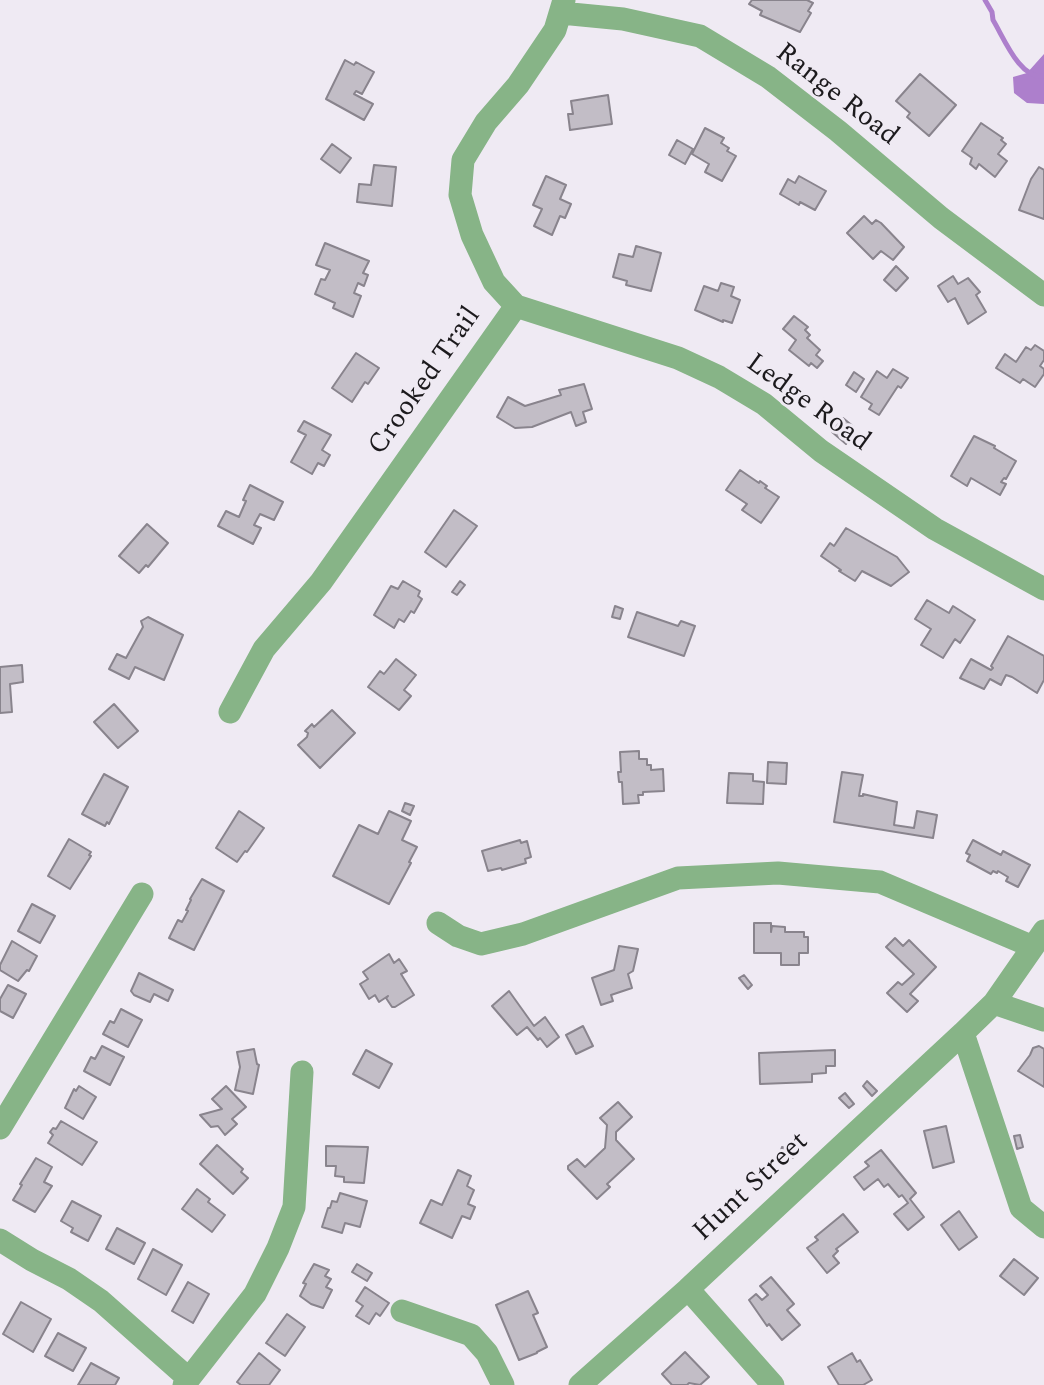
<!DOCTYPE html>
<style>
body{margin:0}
canvas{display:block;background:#efeaf3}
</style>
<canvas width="1044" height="1385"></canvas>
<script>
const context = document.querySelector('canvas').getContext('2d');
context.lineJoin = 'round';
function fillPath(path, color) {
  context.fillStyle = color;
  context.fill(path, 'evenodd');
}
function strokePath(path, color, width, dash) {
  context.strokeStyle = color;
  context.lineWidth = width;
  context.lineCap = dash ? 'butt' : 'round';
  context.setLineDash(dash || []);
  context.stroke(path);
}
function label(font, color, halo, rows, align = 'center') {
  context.font = font + ' Spectral,serif';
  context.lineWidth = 6;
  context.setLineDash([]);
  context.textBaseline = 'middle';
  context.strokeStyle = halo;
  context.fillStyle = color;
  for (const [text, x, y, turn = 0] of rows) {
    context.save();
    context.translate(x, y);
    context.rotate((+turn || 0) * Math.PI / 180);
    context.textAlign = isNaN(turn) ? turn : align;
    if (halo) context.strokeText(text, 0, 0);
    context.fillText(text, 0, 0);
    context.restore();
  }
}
const water = new Path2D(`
 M1044,54V104L1027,103L1014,93L1013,77L1027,73Z`);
const stream = new Path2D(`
 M985,0L992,12L993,20C1004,38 1020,80 1044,76`);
const building = new Path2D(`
 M752,0H807L813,3L808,11L811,13L800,32L760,15L762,11L749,4Z
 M345,60L354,65L356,62L374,72L362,94L356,91L354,94L373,104L364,120L326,99Z
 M920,74L956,105L929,136L907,117L910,113L896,101Z
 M608,95L612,124L570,130L568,114H573L571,101Z
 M981,123L1003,138L1001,140L1006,144L998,154L1007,161L995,177L979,164L976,169L970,164L972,158L962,151Z
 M705,128L724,138L721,143L729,148L727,151L736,156L722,181L705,172L709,164L692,154Z
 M677,140L693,149L685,164L669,155Z
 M332,144L351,158L340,173L321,159Z
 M374,165L396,167L392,206L357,202L359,184L371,185Z
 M1039,167L1044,170V219L1019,210L1031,179Z
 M546,176L566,185L560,199L571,204L565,218L560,216L552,235L534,226L542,209L533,205Z
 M799,176L826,191L815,210L800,202L799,205L780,194L788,179L795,183Z
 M864,216L872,224L876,220L881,223L904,247L893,260L881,251L873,259L847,233Z
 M325,243L369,261L363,273L368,275L364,286L358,283L354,293L361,296L353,317L333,308L335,303L315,294L321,279L325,280L330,270L316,265Z
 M636,246L661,253L651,291L626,285L627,281L613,277L619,254L633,257Z
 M896,266L908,278L896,291L884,280Z
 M953,276L958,284L968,278L980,292L976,295L986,312L968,324L955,298L948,302L938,286Z
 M721,283L734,287L731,296L740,300L732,323L723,320V322L695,310L704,286L718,291Z
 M794,316L808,327L805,330L810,335L807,338L820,350L816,355L823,361L817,368L811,363L809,366L789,350L796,340L783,329Z
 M1035,345L1044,351V360L1040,366L1044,369V374L1035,387L1023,379L1020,383L996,368L1005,354L1016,362L1026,347L1031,350Z
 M356,353L379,368L368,384L365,382L352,402L332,388Z
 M893,369L908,378L901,388L898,386L879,415L869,409L872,404L861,397L877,371L887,378Z
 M854,372L864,379L856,392L846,385Z
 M584,384L592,409L583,412L586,422L576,426L571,412L532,427L515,428L497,417L508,397L525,406L561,395L559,390Z
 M843,418L854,427L846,444L832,432Z
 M304,421L331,435L322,450L330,455L324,466L318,463L312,474L291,462L306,435L298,431Z
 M974,436L995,446L994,448L1016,461L1006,479L1004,478L1001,482L1006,484L1000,495L971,478L967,486L951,476Z
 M740,470L759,483L760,481L767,486L765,488L779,497L761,523L742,510L747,504L726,490Z
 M250,485L283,502L274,520L260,514L254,525L261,528L253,544L218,526L226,511L239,517L246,501L243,500Z
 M454,510L477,526L446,567L425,552Z
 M147,524L168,543L148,567L146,565L139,573L119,556Z
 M846,528L897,557L909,572L891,586L862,571L855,581L839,571L841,570L821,556L830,543L834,546Z
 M403,581L420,591L418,596L422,599L414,613L411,611L404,622L399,619L394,628L374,615L391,586L398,589Z
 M460,581L465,585L457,595L452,592Z
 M927,600L949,613L953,606L975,620L960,643L955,639L943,658L921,645L931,629L915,619Z
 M615,606L623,609L620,619L612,617Z
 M637,612L678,626L681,621L695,626L684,656L628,637Z
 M148,617L183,635L164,680L135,667L129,679L109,669L117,654L126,658L143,627L141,621Z
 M1008,636L1044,656V680L1037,693L1012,677L1006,675L1001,685L990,679L984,689L960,678L971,659L991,670L993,668L991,666Z
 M396,659L416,675L404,690L411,696L399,710L368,687L380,671L384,674Z
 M22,665L23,682L10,684L12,712L0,713V667Z
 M114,704L138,731L118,748L94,722Z
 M332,710L355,733L320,768L298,745L307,737L308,733L305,731L312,724L314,727Z
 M639,751V759H647V765H651V770L663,769L664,791L643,792V795H638L639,803L623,804L622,782H619L618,772H621L620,752Z
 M768,762L787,763L786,784L767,783Z
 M842,772L863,775L859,796H863V794L897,802L894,825L914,828L917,811L937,815L933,838L834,822Z
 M729,773L753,774V781L764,782L763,804L727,803Z
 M104,774L128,787L109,824L107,822L105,826L82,814Z
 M405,803L414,806L410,815L402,811Z
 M239,811L264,828L247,852L245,851L237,862L216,848Z
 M389,811L411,821L402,840L417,847L409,862L411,863L389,904L333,876L359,825L378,834Z
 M69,839L91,852L89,855L91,856L70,889L48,876Z
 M520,840L521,843L527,841L531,857L525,859L526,863L502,870L501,868L488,871L482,851Z
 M973,840L1001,855L1003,851L1030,865L1018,887L1006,881L1008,877L998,871L997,873L993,871L991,874L967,861L970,855L966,853Z
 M202,879L224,891L194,950L169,938L178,920L182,922L188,911L186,910L191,900L190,899Z
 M32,904L55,916L40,943L18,931Z
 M754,923H771V932L772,926L785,927V932H804V937H808V953H799V965H781V953H754Z
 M895,938L903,946L909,940L936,967L910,994L918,1001L907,1012L887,993L898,982L902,985L914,974L886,947Z
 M12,941L37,956L29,971L27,970L18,981L0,970V965Z
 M619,946L638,949L633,971L628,974L632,988L611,995L613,1001L601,1005L592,978L614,970Z
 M389,954L394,963L399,959L407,971L401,974L414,995L395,1007H392L386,998L388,996L379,1002L375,995L369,999L360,984L368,979L363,972Z
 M139,973L173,990L168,1001L154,994L150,1002L134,995L131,991Z
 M744,975L752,985L748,989L739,978Z
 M8,985L26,994L13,1018L0,1011V999Z
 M509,991L534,1026L545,1017L559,1037L547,1047L540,1038L538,1040L527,1027L517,1035L492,1006Z
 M121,1009L142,1020L128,1047L103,1034L110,1021L114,1023Z
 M583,1026L593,1046L576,1054L566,1035Z
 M102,1046L124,1057L110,1085L84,1071L91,1057L95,1059Z
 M1039,1046L1044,1049V1087L1018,1071L1030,1055L1033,1048Z
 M254,1049L257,1064L259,1065L253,1094L235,1090L240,1067L237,1052Z
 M366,1050L392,1064L379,1088L353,1074Z
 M835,1050V1066H826V1073L812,1074V1082L760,1084L759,1053Z
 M867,1081L877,1091L872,1096L863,1086Z
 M79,1086L96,1097L83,1119L65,1108L74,1089L76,1091Z
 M226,1086L246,1107L232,1119L237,1124L225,1135L218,1126L211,1127L200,1115L222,1109L212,1099Z
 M845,1093L854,1104L849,1108L839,1098Z
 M618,1102L632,1117L616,1132V1140L634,1159L607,1184L610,1187L597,1199L568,1169V1166L577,1159L585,1167L605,1148L607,1125L600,1118Z
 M61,1121L97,1142L82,1165L48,1143L53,1135L50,1132L53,1128L56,1129Z
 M946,1126L954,1162L933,1168L924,1131Z
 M1020,1135L1023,1147L1017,1149L1014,1136Z
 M217,1145L243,1169L241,1172L248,1178L233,1194L200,1164Z
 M326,1146L368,1147L364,1183L344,1182V1177L335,1176L336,1166H326Z
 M782,1147L795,1152L793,1158L780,1153Z
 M881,1150L916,1193L910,1199L924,1217L908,1230L894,1214L908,1203L902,1195L899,1197L888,1184L884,1187L878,1179L864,1190L854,1177L869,1166L865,1162Z
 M36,1158L52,1167L44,1182L52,1186L35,1212L13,1200L22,1185L20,1184Z
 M458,1170L471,1176L467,1186L474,1190L468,1204L475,1207L470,1219L462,1216L452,1238L420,1223L431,1200L442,1205Z
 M197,1189L210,1199L208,1202L225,1215L212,1232L182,1209Z
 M340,1193L367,1201L360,1227L345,1223L342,1233L322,1227L328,1208H330L332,1201L337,1202Z
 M72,1201L101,1216L88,1241L71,1232L73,1228L61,1221Z
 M959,1211L977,1237L959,1250L941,1225Z
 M843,1214L858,1232L836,1249L838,1251L833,1256L839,1263L827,1273L807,1248L818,1240L815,1237Z
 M117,1228L145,1243L134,1264L106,1249Z
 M153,1249L182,1265L166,1295L138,1279Z
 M1014,1259L1038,1278L1024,1295L1000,1276Z
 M314,1264L329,1270L325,1276L331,1279L326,1287L332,1290L323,1308L311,1304L300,1296L306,1284L303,1283Z
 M357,1264L372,1273L367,1281L352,1272Z
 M771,1277L794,1304L787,1310L800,1325L782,1340L769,1324L767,1326L749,1300L756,1294L762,1300L768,1295L760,1286Z
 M188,1282L209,1294L193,1323L172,1311Z
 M365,1287L389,1303L380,1316L376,1313L369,1324L356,1316L363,1306L356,1301Z
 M528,1291L538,1313L533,1315L547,1347L537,1352V1353L519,1360L496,1305Z
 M21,1302L51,1319L33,1352L3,1334Z
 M287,1314L305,1327L285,1356L266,1343Z
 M58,1333L86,1348L73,1371L45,1356Z
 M685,1352L709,1377L700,1385L689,1383L687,1385H672L662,1374Z
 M259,1353L280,1370L269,1385H241L237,1382Z
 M852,1353L857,1362L860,1360L872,1380L863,1385H839L828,1367Z
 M91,1363L119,1378L115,1385H78Z`);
const minor = new Path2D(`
 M561,13L623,19L700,36L768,77L838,131L941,218L1044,295
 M516,306L678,358L719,377L764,404L821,451L935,529L1044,589
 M230,712L264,649L321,582L516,306L494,282L472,235L460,195L463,160L486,122L518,85L555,30L564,0
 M438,923L458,936L481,944L523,934L678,878L778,873L880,882L1031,946
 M1044,931L994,1003L963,1033L1021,1208L1044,1227
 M994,1003L1044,1020
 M0,1128L142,894
 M0,1240L32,1260L69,1279L101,1301L188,1378
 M688,1289L773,1385
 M402,1311L471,1335L487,1353L503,1385
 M184,1385L255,1294L278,1248L294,1207L302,1072
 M580,1385L688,1289L963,1033`);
const streetNames = [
 ["Range Road",836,96,38],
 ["Crooked Trail",426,382,-55],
 ["Ledge Road",807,404,36],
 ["Hunt Street",752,1188,-43]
];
fillPath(water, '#ad7fcc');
strokePath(stream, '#ad7fcc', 5);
fillPath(building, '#c2bdc6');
strokePath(building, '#89848d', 2);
strokePath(minor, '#87b487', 23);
label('28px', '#1c1a1d', '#efeaf3', streetNames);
</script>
